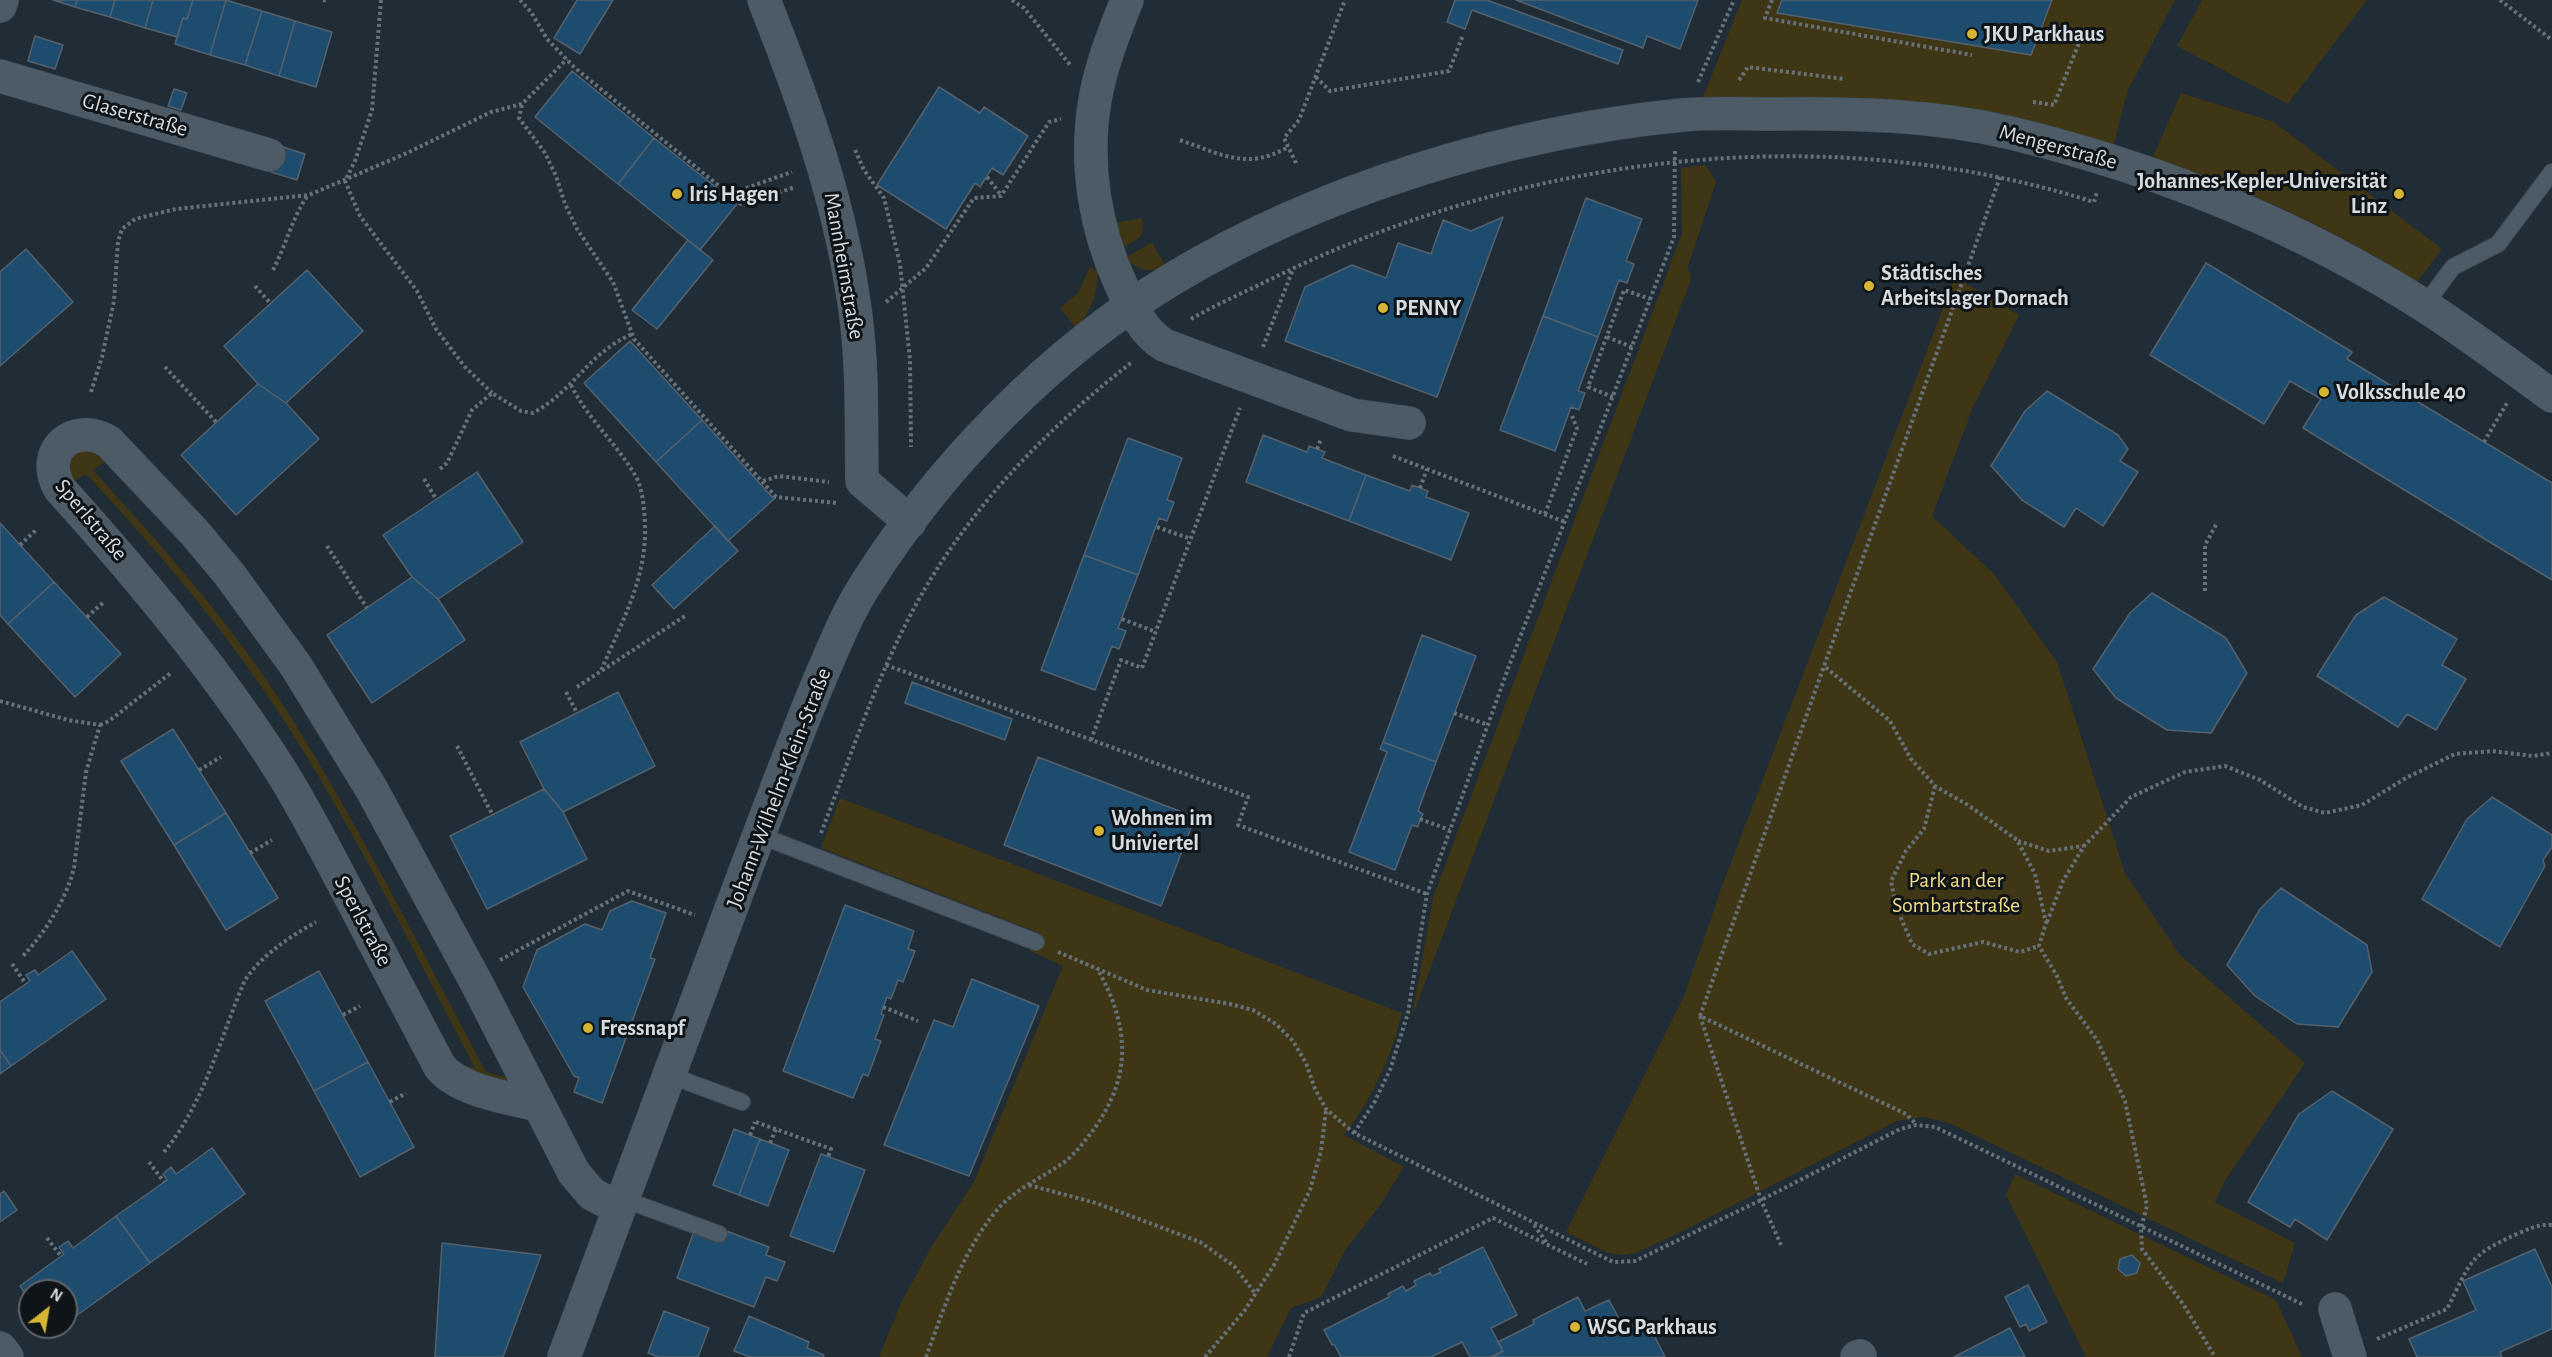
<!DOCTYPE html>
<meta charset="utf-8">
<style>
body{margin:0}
#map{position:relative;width:2552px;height:1357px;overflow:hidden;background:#202c36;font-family:"Alegreya Sans",sans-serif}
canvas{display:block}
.north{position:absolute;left:18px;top:1279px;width:60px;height:60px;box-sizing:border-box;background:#0e1418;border:2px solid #5d6469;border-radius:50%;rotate:31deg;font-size:16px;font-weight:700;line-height:24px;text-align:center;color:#d4dce2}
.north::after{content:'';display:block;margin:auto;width:21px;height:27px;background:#d5b534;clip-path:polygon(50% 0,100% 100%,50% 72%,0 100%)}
</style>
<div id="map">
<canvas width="2552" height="1357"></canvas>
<div class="north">N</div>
</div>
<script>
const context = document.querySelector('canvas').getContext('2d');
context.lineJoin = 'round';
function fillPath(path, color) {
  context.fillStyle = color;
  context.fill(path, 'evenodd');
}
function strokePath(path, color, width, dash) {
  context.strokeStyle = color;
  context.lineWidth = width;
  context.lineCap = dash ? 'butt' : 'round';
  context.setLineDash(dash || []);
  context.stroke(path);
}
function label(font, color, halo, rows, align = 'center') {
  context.font = font + ' "Alegreya Sans",sans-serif';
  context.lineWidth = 6;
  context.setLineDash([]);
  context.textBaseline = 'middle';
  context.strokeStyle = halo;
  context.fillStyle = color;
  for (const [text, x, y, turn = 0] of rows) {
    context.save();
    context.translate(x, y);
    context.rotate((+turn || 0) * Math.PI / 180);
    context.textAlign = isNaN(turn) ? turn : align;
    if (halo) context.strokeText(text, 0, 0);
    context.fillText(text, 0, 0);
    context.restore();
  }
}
const green = new Path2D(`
 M1742,0H1782L1777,13L2031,55L2052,0H2175L2127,92L2113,148L1744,107L1703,97Z
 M2202,0H2367L2288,104L2177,46Z
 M2181,93L2274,122L2442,249L2417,282C2342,233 2238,184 2152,159Z
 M1706,165L1716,182L1688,266L1691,280L1412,1017L1433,898L1682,234L1681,168Z
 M1142,218C1145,240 1139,238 1121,248L1114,223Z
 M1152,242L1165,265C1151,276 1135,268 1125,258Z
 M1090,267L1098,272C1097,295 1091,311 1076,328L1060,308L1078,293Z
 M1955,277L2019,315L1972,409L1932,516L1994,574L2057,662L2125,873L2180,955L2305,1063L2224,1182L2215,1202L2295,1243L2283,1283L1949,1123L1923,1117L1897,1121L1681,1232L1638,1252L1623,1255L1608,1253L1566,1232L1684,996L1724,881Z
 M86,446L111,458L93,470C163,547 233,625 289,714C361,829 422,952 486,1072L515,1080L519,1090L448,1060L475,1068C414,952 356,832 285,722C227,632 159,552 86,474L67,484L68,459Z
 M840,798L1402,1013C1391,1058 1373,1098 1344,1135L1404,1167L1379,1207L1346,1249L1321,1297L1291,1308L1267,1357H879L901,1303L932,1246L974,1182L1063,966L1030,951L1037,932L821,848Z
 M2015,1174L2276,1300L2302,1357H2086L2006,1195Z`);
const building = new Path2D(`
 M53,0H77L75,7Z
 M77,0H115L110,17L75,7Z
 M115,0H153L145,28L110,17Z
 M153,0H193L187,19L183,18L177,37L145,28Z
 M193,0H226L210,55L175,44L183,18L187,19Z
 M226,0L262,11L245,65L210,55Z
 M577,0H613L580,54L554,38Z
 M1455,0H1487L1623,50L1618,64L1472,10L1465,29L1447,22Z
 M1516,0H1698L1680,49L1647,36L1643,48Z
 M1782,0H2052L2031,55L1777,13Z
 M262,11L295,21L279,76L245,65Z
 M295,21L332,32L316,87L279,76Z
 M35,36L63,45L55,69L28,61Z
 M572,71L654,138L618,184L535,117Z
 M939,87L980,113L984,107L1028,136L1003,175L992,168L980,187L975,183L946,229L877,185Z
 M174,89L187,93L181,110L168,106Z
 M654,138L737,204L700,250L618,184Z
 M280,146L305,154L297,180L271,172Z
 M1586,198L1642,219L1626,261L1634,264L1627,283L1619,280L1598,337L1543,316Z
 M1503,217L1437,397L1285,341L1305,287L1352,265L1386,278L1398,243L1431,254L1443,220L1471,231Z
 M688,240L713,260L657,329L632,310Z
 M26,249L73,302L0,366V272Z
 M2206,263L2352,352L2347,359L2552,483V580L2303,428L2321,399L2290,381L2264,424L2150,355Z
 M307,270L363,331L286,403L258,384L224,346Z
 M1543,316L1598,337L1578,391L1585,393L1579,410L1571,407L1555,451L1500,430Z
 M630,341L702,420L656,462L584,383Z
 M258,384L286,403L319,439L236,515L181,455Z
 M2047,391L2118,435L2128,449L2120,461L2138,472L2103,526L2076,508L2064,527L2022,500L1991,466L2025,411Z
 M702,420L774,499L728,541L656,462Z
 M1263,435L1307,452L1309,446L1325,452L1322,458L1366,475L1349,521L1246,482Z
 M1128,438L1182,458L1167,500L1174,502L1167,521L1159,518L1138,575L1084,555Z
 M477,472L523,542L438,599L412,577L383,535Z
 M1366,475L1410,491L1412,485L1428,491L1426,497L1469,513L1451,560L1349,521Z
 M0,523L54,582L8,624L0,615Z
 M715,526L738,551L674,609L652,585Z
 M1084,555L1138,575L1118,628L1126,631L1119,649L1112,646L1095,690L1041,670Z
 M412,577L438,599L465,640L372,703L327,635Z
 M54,582L121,654L75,697L8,624Z
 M2152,593L2226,638L2247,673L2211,733L2167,730L2116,698L2093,669L2130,613Z
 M2384,597L2457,639L2442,665L2466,679L2436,730L2407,714L2398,727L2317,676L2356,615Z
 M1422,635L1476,656L1436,762L1383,742Z
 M912,682L1012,719L1005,740L905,703Z
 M618,692L655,766L563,812L544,789L520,742Z
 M173,729L226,813L174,845L121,761Z
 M1383,742L1436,762L1418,811L1423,814L1420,819L1418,827L1412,825L1395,870L1349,852L1387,752L1380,749Z
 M1038,757L1195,817L1161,906L1004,845Z
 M544,789L563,812L587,859L487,909L450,836Z
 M2492,797L2552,835V847L2543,860L2545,866L2500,947L2422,899L2467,819Z
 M226,813L278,898L226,930L174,845Z
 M2281,888L2367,945L2372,972L2338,1027L2297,1024L2255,996L2227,965L2260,909Z
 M632,901L666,913L650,958L655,959L602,1103L574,1092L579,1078L574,1076L523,987L537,950L585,924L602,930L610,911Z
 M845,905L914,931L908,949L915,951L903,982L898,980L891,999L887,997L881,1014L884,1015L875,1039L881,1041L868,1076L863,1074L853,1098L783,1071Z
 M72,951L106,999L11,1066L0,1050V1002L30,981L26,975L35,970L38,975Z
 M319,971L368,1062L314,1091L265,1001Z
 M972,979L1039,1006L969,1176L884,1145L934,1020L953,1027Z
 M0,1050L11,1066L0,1074Z
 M368,1062L414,1147L360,1177L314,1091Z
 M2332,1091L2393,1129L2327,1240L2295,1219L2290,1227L2248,1202L2299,1114Z
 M734,1129L760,1139L739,1195L713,1185Z
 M760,1139L789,1150L768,1206L739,1195Z
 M212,1148L245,1194L150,1263L116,1216L167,1180L163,1174L171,1167L176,1174Z
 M821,1154L865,1170L834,1252L790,1236Z
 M4,1191L17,1210L0,1222V1194Z
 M116,1216L150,1263L66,1323V1291H30V1300L20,1286L64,1254L59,1247L68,1241L73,1248Z
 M721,1229L769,1247L766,1255L785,1262L777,1281L766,1277L754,1307L677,1278L694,1231Z
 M442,1243L541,1255L503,1357H435Z
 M1483,1247L1517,1315L1491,1328L1503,1351L1491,1357H1470L1462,1342L1431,1357H1341L1334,1344L1332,1345L1324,1330L1389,1297L1388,1294L1403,1286L1406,1291L1416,1285L1414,1281L1430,1273L1432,1276L1441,1272L1439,1269Z
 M2535,1249L2552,1287V1329L2500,1352L2502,1357H2417L2409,1339L2476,1310L2463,1281Z
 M2132,1255L2140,1263L2137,1273L2126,1276L2118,1269L2120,1259Z
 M2028,1285L2047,1322L2029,1331L2026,1324L2020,1327L2005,1297Z
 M1578,1297L1585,1311L1609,1300L1625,1330L1646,1319L1665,1357H1493L1503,1351L1498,1342L1534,1324L1533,1320Z
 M664,1311L709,1328L698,1357H659L648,1353Z
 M749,1316L809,1342L807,1348L824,1355L823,1357H750L734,1351Z
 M2010,1328L2025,1357H1954Z`);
const path = new Path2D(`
 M323,0L328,1
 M381,0L372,110L355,161L345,181L360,216L417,291L436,329L465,367L492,393
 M520,0L531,12L547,39L574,67L741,204L752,202L795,187
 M1012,0L1024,8L1071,66
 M1772,0L1765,18L1972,55
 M2500,0L2552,40
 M1316,77L1330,91L1449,71L1463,35
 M1739,80L1748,67L1844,79
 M1698,82L1734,0
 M2033,102L2054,105L2085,28
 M522,105L519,118L545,153L556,176L565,204L577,229L613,282L634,339L776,497L837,503
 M1180,140C1221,154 1247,171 1288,147
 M855,150L864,170L884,198L900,264L910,360L911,447
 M1296,163L1284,138L1299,120L1345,0
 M987,177L1001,195
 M2000,177L1824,666L1890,721L1911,759L1935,786L1968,805L2017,840L2035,874L2046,923L2039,946L2057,976L2066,998L2097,1040L2125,1101L2147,1206L2141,1228L2142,1249L2183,1304L2215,1357
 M729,194L792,172
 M273,270C286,245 292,218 308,195
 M255,286L271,304
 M886,302L926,268L974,198L1001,196L1049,122L1061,119
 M1191,319C1217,304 1245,292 1271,279C1523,155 1824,117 2094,202L2097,192
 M1607,337L1632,347
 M1263,347L1293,269
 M165,367L216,422
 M571,385C587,418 616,443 635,475C641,485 643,498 644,510C651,572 624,616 601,671
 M91,392L102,357L114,301L118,241L122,229L135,219L176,209L309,195L407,153L491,112L522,104L567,59
 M1613,397L1588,387L1624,290L1650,299
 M2484,442L2507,403
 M1317,449L1321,439
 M1393,456L1565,522
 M440,469L447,463L472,410L492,393L521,411L533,413C575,390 587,354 632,334
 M424,479L436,499
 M763,481L779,476L829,482
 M1420,488L1427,469
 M1545,514L1577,428L1572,416
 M1157,527L1191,539
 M20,545L37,529
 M327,546L367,608
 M2205,591V545L2217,523
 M87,617L104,602
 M1122,619L1156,632
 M886,665L1248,797L1238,825L1427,894
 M577,687L685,616
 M566,692L577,713
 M0,701L68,720L100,725L86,772L74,868C66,900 45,933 22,957
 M1454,713L1488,725
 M100,725L109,721L172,672
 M1091,740L1121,660L1142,668L1240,408
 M457,746L492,814
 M199,770L221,757
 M1935,786L1924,829L1906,851L1891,881L1896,906L1912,944L1929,954L1983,942L2020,952L2039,946
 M1420,819L1450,830
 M821,833C850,758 875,681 913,610C966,511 1045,430 1132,362
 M2018,841L2049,851L2083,846
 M250,853L272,840
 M2047,922L2063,881L2084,846L2131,797L2185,772L2225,766L2260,780L2303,807L2325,813L2362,805L2406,778L2455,754L2492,751L2533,756L2552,753
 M1058,952L1147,990L1230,1004L1253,1010L1276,1024L1293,1041L1306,1063L1315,1089L1326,1109L1354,1133L1613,1262L1635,1261L1761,1200L1900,1129L1916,1125L1935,1127L2304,1305
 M500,960L628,891L695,915
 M12,964L26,984
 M883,1007L918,1021
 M343,1015L360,1006
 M1700,1016L1824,666
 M390,1102L406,1093
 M756,1122L831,1149L828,1157
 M1354,1133L1374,1103L1390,1070L1408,1013L1427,894L1509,666L1674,237L1675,148
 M750,1135L755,1122
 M770,1143L776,1129
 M164,1152C205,1102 220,1038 245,980C263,954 288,938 316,922
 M149,1162L164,1182
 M1029,1185L1096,1203L1200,1242L1234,1266L1255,1293
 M1534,1225L1549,1246
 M47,1238L61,1256
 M1781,1245L1761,1200L1700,1016L1906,1114L1916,1124
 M2377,1339L2447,1309C2470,1264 2467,1256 2517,1234C2529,1229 2538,1224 2552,1225
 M926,1357C945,1306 961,1253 997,1210C1014,1190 1041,1178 1063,1163C1075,1154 1085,1141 1094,1129C1133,1074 1129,1025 1097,968
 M1205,1357L1245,1310L1274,1265L1310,1190L1321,1151L1326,1110
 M1289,1357L1304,1313L1493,1218L1587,1264`);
const lane = new Path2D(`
 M2424,306L2453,267L2498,244L2552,172
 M759,835L1036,942
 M669,1075L742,1102
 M623,1199L719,1234`);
const street = new Path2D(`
 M764,0C805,104 842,206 856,317C863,371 861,427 862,481L910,522
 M1127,0C1114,33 1101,65 1095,100C1084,164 1095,229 1122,287C1132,308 1143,332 1164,345L1352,415L1409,423
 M0,6L2,0
 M0,76L269,155
 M539,1105C509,1098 460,1091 440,1067C410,1010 379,952 349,894C327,853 306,811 281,771C217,670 140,578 60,489C38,452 73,420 109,442L194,532L230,575L296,666L372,790L476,982L574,1173L592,1194L619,1208
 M2335,1309L2350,1357
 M0,1348L7,1357
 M564,1357C625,1193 686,1030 747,866C772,802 795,737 822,674C835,644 847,614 864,587C940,466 1051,352 1174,278C1322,189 1510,132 1682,115C1714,112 1746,114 1778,114C1856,113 1935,115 2011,133C2159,169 2300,226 2428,308C2471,336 2511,366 2552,396
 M1857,1357L1860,1356`);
const markers = [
 [1972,34,6,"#d5b534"],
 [677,194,6,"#d5b534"],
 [2399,194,6,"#d5b534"],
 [1869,286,6,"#d5b534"],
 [1383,308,6,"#d5b534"],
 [2324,392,6,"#d5b534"],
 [1099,831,6,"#d5b534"],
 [588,1028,6,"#d5b534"],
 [1575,1327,6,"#d5b534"]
];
const poiNames = [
 ["JKU Parkhaus",1984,34],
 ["Johannes-Kepler-Universität",2387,181,"right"],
 ["Linz",2387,206,"right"],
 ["Iris Hagen",689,194],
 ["Städtisches",1881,273],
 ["Arbeitslager Dornach",1881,298],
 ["PENNY",1395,308],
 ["Volksschule 40",2336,392],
 ["Wohnen im",1111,818],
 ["Univiertel",1111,843],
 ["Fressnapf",600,1028],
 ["WSG Parkhaus",1587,1327]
];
const streetNames = [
 ["Glaserstraße",135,115,16],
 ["Mengerstraße",2058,147,15],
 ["Mannheimstraße",844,266,80],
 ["Sperlstraße",91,520,50],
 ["Johann-Wilhelm-Klein-Straße",779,788,-69],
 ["Sperlstraße",363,921,62]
];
const parkNames = [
 ["Park an der",1956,880],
 ["Sombartstraße",1956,905]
];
fillPath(green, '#3f3615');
fillPath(building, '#1e4c6e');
strokePath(building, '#54616d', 1.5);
strokePath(lane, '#3e4850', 18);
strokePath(street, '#3e4850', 34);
strokePath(path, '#667179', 4, [3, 3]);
strokePath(lane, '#4d5b66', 16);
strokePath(street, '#4d5b66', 33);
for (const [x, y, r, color] of markers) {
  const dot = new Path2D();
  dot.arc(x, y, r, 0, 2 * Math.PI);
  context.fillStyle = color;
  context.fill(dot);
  strokePath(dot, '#0e1418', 2);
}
label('bold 22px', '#d4dce2', '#0e1418', poiNames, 'left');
label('22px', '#d4dce2', '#0e1418', streetNames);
label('22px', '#f1db88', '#0e1418', parkNames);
</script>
